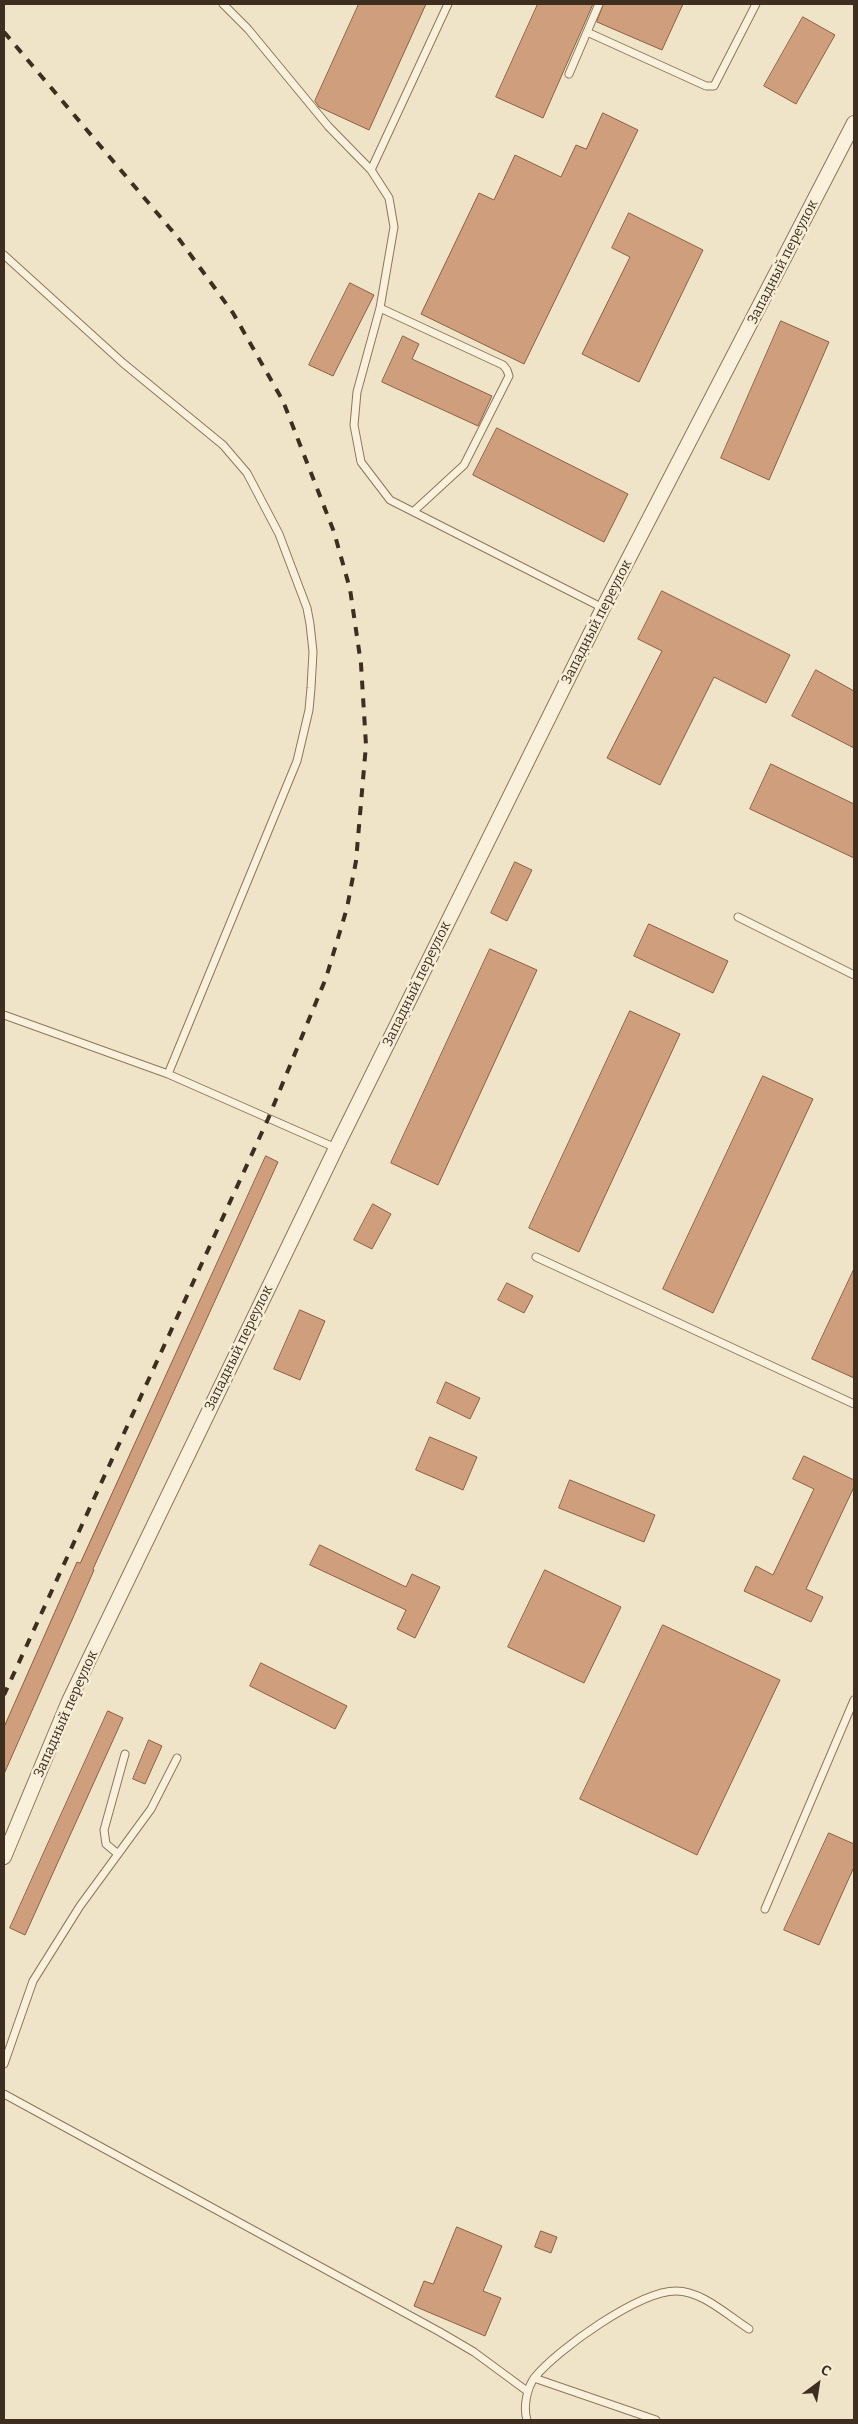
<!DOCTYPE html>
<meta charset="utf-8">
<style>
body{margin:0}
#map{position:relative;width:858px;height:2424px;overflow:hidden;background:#f0e4c8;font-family:Bitter,serif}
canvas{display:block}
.frame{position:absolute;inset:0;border:5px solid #3d2e20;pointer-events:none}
.north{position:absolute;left:793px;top:2359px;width:50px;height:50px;-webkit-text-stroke:4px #f7eed8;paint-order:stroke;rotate:31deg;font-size:14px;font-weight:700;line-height:20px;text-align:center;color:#3d2e20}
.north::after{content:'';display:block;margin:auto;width:18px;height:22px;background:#3d2e20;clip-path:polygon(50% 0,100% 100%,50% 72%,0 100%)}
</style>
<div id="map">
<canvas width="858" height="2424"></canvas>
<div class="frame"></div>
<div class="north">С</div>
</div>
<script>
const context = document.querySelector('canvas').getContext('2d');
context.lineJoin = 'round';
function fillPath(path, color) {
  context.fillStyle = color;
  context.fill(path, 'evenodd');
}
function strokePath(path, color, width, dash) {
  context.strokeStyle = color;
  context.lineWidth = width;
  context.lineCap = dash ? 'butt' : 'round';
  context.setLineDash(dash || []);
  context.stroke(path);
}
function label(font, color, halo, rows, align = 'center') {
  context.font = font + ' Bitter,serif';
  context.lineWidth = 5;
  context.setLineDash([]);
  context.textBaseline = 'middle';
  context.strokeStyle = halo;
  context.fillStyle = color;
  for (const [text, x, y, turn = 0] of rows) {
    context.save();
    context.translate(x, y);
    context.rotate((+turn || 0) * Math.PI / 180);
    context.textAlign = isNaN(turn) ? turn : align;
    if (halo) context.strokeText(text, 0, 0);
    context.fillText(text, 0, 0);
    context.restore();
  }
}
const building = new Path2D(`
 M359,4H426L369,130L319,107L315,101Z
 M538,4H593L543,118L496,97Z
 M604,4H683L662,50L597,22Z
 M803,17L835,35L796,104L764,86Z
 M603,113L638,130L524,364L421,314L479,193L494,200L515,155L561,177L576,145L586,149Z
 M629,213L703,250L639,382L582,354L630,257L612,248Z
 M350,283L374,295L333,376L309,365Z
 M781,321L829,342L769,480L721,458Z
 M403,336L419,344L412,359L492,396L478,426L382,382Z
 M497,428L628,494L604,542L473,475Z
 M662,591L790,655L766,703L714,677L660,785L607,758L662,651L638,639Z
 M816,670L854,691V748L792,716Z
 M771,764L854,804V858L750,809Z
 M515,862L532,870L507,921L491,913Z
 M649,924L728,961L713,993L634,956Z
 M490,949L537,970L438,1185L391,1163Z
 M630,1011L680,1034L579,1252L529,1228Z
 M763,1076L813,1099L713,1313L663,1289Z
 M266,1156L278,1162L93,1569L94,1570L4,1774V1727L77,1562L80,1563Z
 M373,1204L391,1214L372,1249L354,1240Z
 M854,1269V1378L812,1359Z
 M507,1283L533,1296L524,1313L498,1300Z
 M300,1310L325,1321L300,1380L274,1369Z
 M446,1382L480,1398L470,1419L437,1403Z
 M430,1437L477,1457L463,1490L416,1470Z
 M804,1456L854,1480V1487L806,1589L823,1597L811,1622L744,1591L756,1566L773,1575L814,1489L793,1479Z
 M570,1480L655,1515L644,1542L559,1508Z
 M320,1545L406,1587L412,1574L440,1587L415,1638L397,1629L406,1610L310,1565Z
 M545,1570L621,1607L584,1683L508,1647Z
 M663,1625L780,1680L697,1855L580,1799Z
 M261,1663L347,1706L335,1729L250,1686Z
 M108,1711L123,1718L25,1935L10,1928Z
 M149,1740L162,1746L145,1784L133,1779Z
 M829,1833L854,1844V1867L819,1945L784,1930Z
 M457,2227L502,2246L483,2291L501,2298L485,2336L414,2306L424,2281L433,2284Z
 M541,2231L557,2237L551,2253L535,2247Z`);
const service = new Path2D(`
 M223,4L248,29L328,126L371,170L389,198L394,227L380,308L357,392L354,425L361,462L390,500L603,608
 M587,32L706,86H714L756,4
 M569,74L599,4
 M371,170L448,4
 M4,255L123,363L223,445L247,473L279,534L307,608L310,624L313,652L311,688L309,710L297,761L168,1074
 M380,308L503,365L507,370L509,376L464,465L414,511
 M738,917L854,975
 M4,1015L168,1074L336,1148
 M536,1257L854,1404
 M118,1854L106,1844L104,1830L125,1754
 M765,1909L854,1700
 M4,2064L33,1981L80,1906L151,1809L177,1758
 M4,2094L440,2332L474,2352L527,2391
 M534,2378L656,2420
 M527,2420C523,2407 527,2387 535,2377C558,2349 639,2291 676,2291C702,2291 727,2315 749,2329`);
const minor = new Path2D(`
 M4,1857L69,1701L336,1148L603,608L854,123`);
const rail = new Path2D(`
 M4,32L179,239L233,313L283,401L334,532L350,589L361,664L366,745L356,861L347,908L326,978L268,1119L4,1695`);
const streetNames = [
 ["Западный переулок",783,262,-63],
 ["Западный переулок",597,622,-63],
 ["Западный переулок",417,984,-64],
 ["Западный переулок",239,1348,-64],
 ["Западный переулок",66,1714,-66]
];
fillPath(building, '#cf9f7d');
strokePath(building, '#8d5f41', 1);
strokePath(service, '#8d765c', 9);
strokePath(minor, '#8d765c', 16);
strokePath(service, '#faf1dc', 7);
strokePath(minor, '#faf1dc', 14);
strokePath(rail, '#3d2e20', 4, [9, 9]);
label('14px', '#3d2e20', '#f7eed8', streetNames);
</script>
